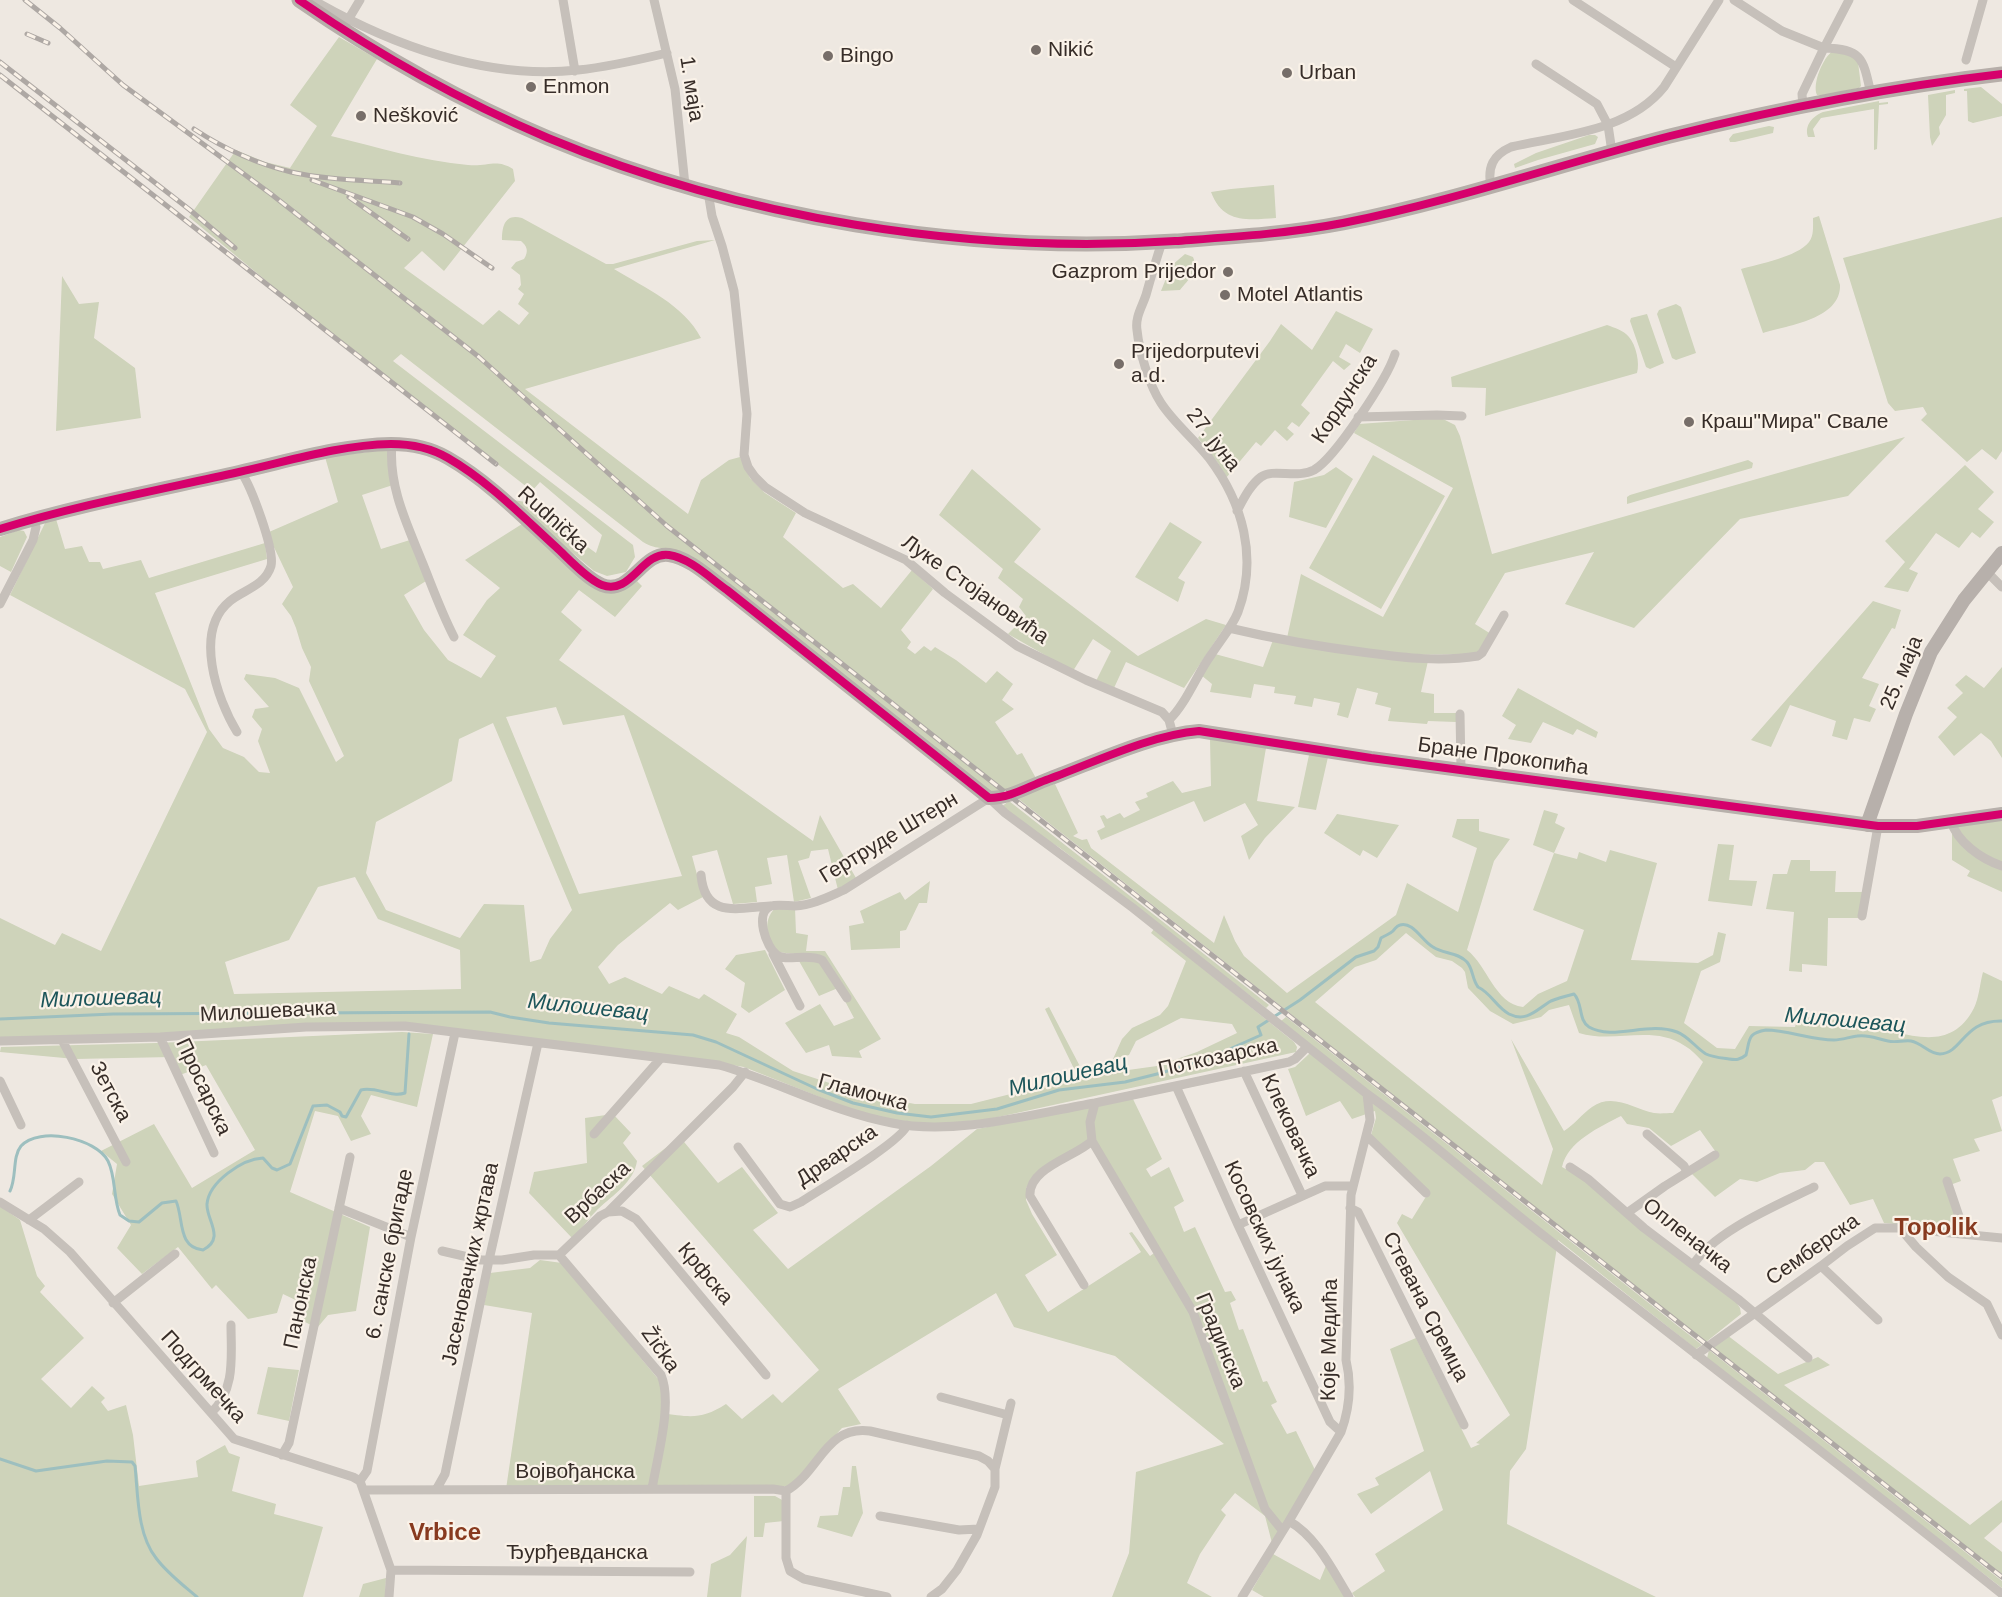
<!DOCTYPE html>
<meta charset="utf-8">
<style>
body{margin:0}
canvas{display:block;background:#eee8e1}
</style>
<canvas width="2002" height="1597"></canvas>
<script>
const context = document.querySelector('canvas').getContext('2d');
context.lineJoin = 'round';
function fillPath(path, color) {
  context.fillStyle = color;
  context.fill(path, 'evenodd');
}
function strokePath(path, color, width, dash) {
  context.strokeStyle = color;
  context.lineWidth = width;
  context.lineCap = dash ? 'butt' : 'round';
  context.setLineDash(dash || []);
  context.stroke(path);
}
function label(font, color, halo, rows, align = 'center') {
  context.font = font + ' Arial,sans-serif';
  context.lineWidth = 4.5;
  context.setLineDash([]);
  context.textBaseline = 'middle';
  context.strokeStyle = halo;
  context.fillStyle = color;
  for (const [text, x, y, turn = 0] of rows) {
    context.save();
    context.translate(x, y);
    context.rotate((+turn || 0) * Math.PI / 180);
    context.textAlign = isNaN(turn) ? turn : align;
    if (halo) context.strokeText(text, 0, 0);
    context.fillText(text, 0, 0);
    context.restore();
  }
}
const green = new Path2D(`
 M339,37L377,59L331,136C377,147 422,161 468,165C488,167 496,158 513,169L515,181L444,271L422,251L404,268L483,325L499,310L519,325L529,313L518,304L524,294L518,289L521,285L520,275L511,268L516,262L524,259C529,251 527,246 521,241L502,240C502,226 505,213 522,218L606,264H613L697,241L715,240L614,269C645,288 684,305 701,338L525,389L688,514L701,480L729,460L740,457L750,478L765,493L796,513L783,537L843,588L853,584L881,608L912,570L933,589L901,630L911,642L907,648L915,654L924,646L931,651L935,647L956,660L986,683L997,671L1013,684L1002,700L1014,709L995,722L1017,755L1022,753L1037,780L995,795L683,553C668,546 657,551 643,542L401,354L393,361L633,545L635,557L626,572L607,576L594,571L508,499L525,502L596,553L602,535L540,482L532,491L327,331L189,217L236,150L265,162L290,168L317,126L290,105Z
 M1833,51L1854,56L1858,62L1861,86L1859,88L1824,95H1817C1812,84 1823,57 1833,51Z
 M1981,87L2002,104V116L1973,123L1968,121L1967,91H1964V89Z
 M1955,90V93L1946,95V115L1939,127L1940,134L1932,146L1930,137L1928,95Z
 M1879,101V103L1888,102V104L1879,105L1877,149L1874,150V109L1821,118L1813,129L1815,137H1808C1804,125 1813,116 1823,112Z
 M1769,126L1774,127L1773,133L1735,142H1730L1729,139L1733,134Z
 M1589,135H1595L1598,137L1595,144L1538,160L1515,168L1514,164L1536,153Z
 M1274,185L1276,218C1248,220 1223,224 1211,192L1231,189Z
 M1819,216L1840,285C1841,319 1789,325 1763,333L1741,269C1759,264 1797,257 1809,242C1814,236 1813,226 1813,218Z
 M2002,217V451L1996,460L1982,449L1967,462L1921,420L1927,414L1923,407L1895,411L1888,403L1843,258Z
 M1185,254L1193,257C1199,271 1189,279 1180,290L1161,291L1171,266Z
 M62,276L79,304L99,302L94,338L135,368L141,418L56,431Z
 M1676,304L1681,307L1696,353L1676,360L1672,358L1657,314L1659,310Z
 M1336,311L1373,329L1360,353L1346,344L1339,357L1351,364L1344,370L1333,361L1301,405L1310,413L1299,427L1292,422L1287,428L1294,434L1287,441L1275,430L1261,446L1256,442L1226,478L1218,463L1198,438L1270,341L1281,324L1312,350Z
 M1647,314L1664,363L1650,369L1646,367L1630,321L1631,318Z
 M1607,325C1615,328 1623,330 1629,337C1636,345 1640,363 1637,373L1485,416L1486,388L1452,387L1451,377Z
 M1441,418L1455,425L1460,436L1492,554L1905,437L1848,496L1740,519L1634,628L1565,604L1594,552L1505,573L1475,624L1491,634L1482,648L1475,654L1405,655L1287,638L1301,574L1383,617L1453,488L1354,433L1359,424Z
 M394,449L396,484L362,495L381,549L410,540L426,581L404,595L424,630L448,660L481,678L496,656L463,635L487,600L500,588L465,560L522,524L579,573L626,589L637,581L642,586L615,617L579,590L561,612L582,630L559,660L813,841L820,815L856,878L838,890L828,849L811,851L809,858L798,861L811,898L794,902L787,855L767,858L772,884L755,887L757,902L733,904L717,850L692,856L703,897L678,910L670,903L618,945L598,967L609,984L625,977L662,994L669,986L699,999L704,994L737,1014L726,1033L739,1037L793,1071L866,1095L915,1104H971L1078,1077L1045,1009L1049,1007L1085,1076L1157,1066L1197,1052L1237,1033L1232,1024L1181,1018L1136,1041L1129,1055L1113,1059L1122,1039L1132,1028L1160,1015L1168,1006L1186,961L1151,933L1154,929L1294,1042L1297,1047L1296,1052L989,1119L939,1124L896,1121L845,1107L744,1067L695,1059L425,1026L0,1042V918L55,945L62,933L101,951L207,732L185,689L10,595L46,521L56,519L65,549L82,546L89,562H100L103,569L141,560L149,578L265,543L267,559L155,593L209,729L223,748L244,757L259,772L270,773L258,741L262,729L252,717L255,709L269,707L244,679L246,674L275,678L299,688L336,762L344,756L309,681L311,667L302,648L296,628L291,616L282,604L293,587L271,541L269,532L338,502L325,457ZM556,707L563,725L624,715L682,876L579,894L506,717ZM493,723L572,910L550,939L541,959L530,962L524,905L484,904L460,938L386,910L366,873L376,822L452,781L459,739ZM355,877L378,919L460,950L461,989L234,994L225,962L289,940L318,887Z
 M1373,455L1445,496L1381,609L1309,568Z
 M1748,460L1753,463L1752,468L1627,504V497L1630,495Z
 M1965,465L1994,492L1978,509L1994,522L1980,538L1972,532L1959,548L1936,533L1909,569L1918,573L1908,592L1884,587L1905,562L1885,541Z
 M1336,467L1353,479L1326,528L1289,517L1294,482L1324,475Z
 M972,469L1041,529L1014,562L1138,656L1206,619L1226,625L1184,688L1126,662L1114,688L1096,681L1111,651L1093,639L1073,671L1008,634L1026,616L1019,607L1023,599L998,578L1003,569L939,515Z
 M1170,522L1202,542L1178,578L1185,582L1178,602L1135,577Z
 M19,530L24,531L27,537L11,572L0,566V537Z
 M1873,601L1901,610L1895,629L1892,628L1862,678L1879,684L1869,706L1876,709L1870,722L1854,718L1847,740L1832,736L1836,721L1790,705L1771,747L1751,740Z
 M1273,640L1428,661L1421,692L1434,694V713H1456V722L1428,721L1427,724L1388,721L1391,708L1375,704L1378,693L1357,688L1348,718L1337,715L1340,703L1314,698L1312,707L1294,704L1296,696L1274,693L1275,687L1254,684L1251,698L1210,692L1212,684L1201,675L1215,654L1263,667Z
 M2002,667V758L1991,741L1981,733L1954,756L1938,737L1957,717L1947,708L1963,693L1955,685L1966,675L1984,688Z
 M1518,688L1598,732L1596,738L1577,729L1573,735L1543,722L1531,743L1508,739L1516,725L1502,716Z
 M1210,739L1266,748L1257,801L1295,807L1265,838L1249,860L1241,836L1258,825L1245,803L1204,822L1194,801L1101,840L1097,831L1105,827L1100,816L1104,815L1107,819L1120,813L1124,818L1140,810L1135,802L1148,797L1146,793L1173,781L1182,793L1211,786Z
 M1309,755L1328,757L1316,810L1298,807Z
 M1055,784L1078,833L1073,836L1082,840L1087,839L1091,848L1214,943L1224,915L1235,941L1244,956L1287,993L1396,915L1407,883L1458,912L1477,848L1452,837L1457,819H1479V831L1510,839L1494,861L1467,950C1487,965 1495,1004 1523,1007L1538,994L1567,981L1584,930L1533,910L1554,853L1533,845L1544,810L1558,814L1555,823L1565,828L1554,853L1577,859L1579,852L1606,862L1610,850L1657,863L1631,960L1698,963L1713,955L1718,932L1726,934L1720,962L1701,971L1684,1023L1717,1048L1735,1049L1749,1026L1795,1027L1798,1016C1819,1018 1841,1020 1862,1024C1902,1031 1949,1057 1974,1008C1979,998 1980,983 1983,972L2002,981V1096L1992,1100L2002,1131L1974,1139L1980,1151L1953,1159L1961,1181L1950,1185L1968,1231L1884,1223L1873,1199L1850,1205L1824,1162H1815L1805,1170L1780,1173L1757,1182L1740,1179L1715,1197L1690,1172L1718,1155L1700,1130L1671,1146L1649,1128L1627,1124L1621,1116C1600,1127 1568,1141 1562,1167L1579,1176L1734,1299L1740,1308L1741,1314L1706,1342L1016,797ZM1406,933L1436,957L1452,961L1462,968L1465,972L1468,988L1490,1011L1513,1024L1541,1017L1549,1010L1569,1005L1579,1033C1614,1044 1653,1024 1685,1046C1692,1050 1697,1056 1703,1062L1673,1113C1667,1113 1660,1114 1654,1113C1634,1109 1613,1092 1592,1107C1582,1114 1575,1124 1564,1131L1511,1039L1553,1149L1542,1185L1315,1002L1355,967L1376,960Z
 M1009,801L1269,1005L1266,1008L1060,848L1026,827L1001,807Z
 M1337,814L1399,825L1377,858L1363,850L1360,856L1324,833Z
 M2002,819V892L1967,876L1970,871L1952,860V826Z
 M1718,844L1734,845L1729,880L1757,881L1752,906L1708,901Z
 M1791,860H1810V871H1836L1835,892H1868L1861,918H1828L1827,966L1802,964V972L1789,971L1794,912L1766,909L1773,874H1787Z
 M930,881L927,903H919L906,930L900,931V948L851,950L849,926L864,923L860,911L900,892L905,900Z
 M775,908H795L796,933L808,935L806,951H825L881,1039L859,1051L862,1058L832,1056L829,1045L806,1053L785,1023L820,1004L834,1026L854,1018L838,988L819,996L795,954L777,952C767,938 762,922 775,908Z
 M765,950L785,990L749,1013L741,1007L745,983L725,969L736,955Z
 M1286,1017L1702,1345L1696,1349L1558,1240L1526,1449L1510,1471L1507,1524L1656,1597H1355L1352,1593L1385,1571L1375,1554L1443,1510L1430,1471L1371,1514L1357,1494L1379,1485L1375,1478L1424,1451L1390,1349L1416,1338L1471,1448L1480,1444L1476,1443L1510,1415L1397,1223L1402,1214L1412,1219L1427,1195L1369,1142L1376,1118L1375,1111L1352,1119L1340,1101L1306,1116L1288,1069L1295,1067L1309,1054V1051L1281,1021Z
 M402,1032L433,1034L417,1107L371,1095L361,1116L371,1134L351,1141L338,1116L315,1111L290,1192L370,1227L356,1311L328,1315L317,1328L303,1321L306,1305L283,1294L277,1313L248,1319L216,1285L212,1289L178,1247L142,1274L117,1248L131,1225L112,1194L117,1164L101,1151L154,1124L192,1188L255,1150L206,1065L180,1075L171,1057L75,1059L0,1052L1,1047L157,1043Z
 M1133,1099L1162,1159L1146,1169L1151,1177L1169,1167L1184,1201L1174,1207L1184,1232L1195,1227L1225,1292L1231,1291L1236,1300L1230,1303L1239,1330L1243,1329L1263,1382L1267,1381L1277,1402L1271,1405L1287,1434L1296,1431L1316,1472L1272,1543L1265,1516L1235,1493L1221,1510L1226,1515L1200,1554L1187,1583L1212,1597H1112L1129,1553L1136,1472L1224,1444L1115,1356L1014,1327L996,1293L838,1389L861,1424L842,1428L790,1486L506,1489L532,1313L484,1305L490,1273L530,1268L540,1260L562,1263L659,1380L662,1390L661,1413C690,1417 701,1420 726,1404L742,1419L773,1394L782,1403L819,1370L642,1166L680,1137L718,1183L742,1167L778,1213L753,1230L788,1269L931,1166L977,1129ZM1095,1143L1160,1249L1150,1256L1132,1232L1129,1233L1141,1252L1048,1312L1025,1275L1057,1255L1032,1214L1026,1200V1188L1033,1177Z
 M613,1114L631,1133L623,1143L637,1161C634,1182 613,1195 598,1209C589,1218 581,1229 573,1239L529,1193L534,1172L587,1163L585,1118Z
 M0,1206L20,1220L37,1276L45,1286L40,1292L84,1338L41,1379L71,1408L92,1386L105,1398L101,1402L108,1411L126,1405L133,1435L139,1486L198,1477L196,1461L225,1445L229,1453L240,1457L232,1491L276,1504L274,1514L323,1527L303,1597H0Z
 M1727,1335L1778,1374L1818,1357L1830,1365L1784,1385L1970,1525L2002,1500V1522L1984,1538L2002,1552V1575L1712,1346Z
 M1709,1350L2002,1581V1588L1710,1361L1707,1358Z
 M268,1367L299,1370L289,1421L257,1414Z
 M852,1466H856L863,1513L852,1537L817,1527L820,1516L838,1515L843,1487H850Z
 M754,1496H775L784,1501V1521L765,1523L763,1537H754Z
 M747,1536L741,1597H707L711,1564L730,1555Z
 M1273,1554L1320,1580L1327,1563L1347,1597H1264L1252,1590Z
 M386,1578L385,1597H359L363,1584Z`);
const stream = new Path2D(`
 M0,1019L113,1014L490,1012L510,1017L549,1023L693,1035L716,1042L817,1089L853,1103L897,1113L931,1117L997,1109L1059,1090L1125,1082L1161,1073L1212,1057L1261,1035L1258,1027L1300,1000L1356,957L1374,951L1378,947L1381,938C1386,935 1390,934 1393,931C1396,928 1396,926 1400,925C1413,921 1422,941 1433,947C1443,954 1458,952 1467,962C1473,969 1472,979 1478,987C1491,993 1496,1007 1509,1014C1527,1023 1537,1009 1551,1001C1558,998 1566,996 1574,994C1583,1003 1578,1020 1589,1027C1613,1041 1648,1021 1677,1032C1688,1036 1696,1048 1706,1054C1712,1057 1722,1058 1729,1059C1736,1060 1740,1060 1746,1055C1750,1040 1747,1033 1766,1030C1787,1030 1812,1040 1834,1040C1842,1040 1849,1037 1857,1036C1869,1034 1877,1039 1888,1041C1896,1043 1903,1040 1911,1041C1922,1043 1929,1054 1940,1054C1963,1053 1963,1020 2002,1021
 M10,1191C17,1177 12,1157 21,1146C39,1126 96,1138 108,1161C116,1177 113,1198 120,1215L129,1221L139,1222L162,1203L176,1201C184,1219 177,1247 203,1250C226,1238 206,1220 207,1204C209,1182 242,1159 263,1158L272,1168L277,1170L290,1164L313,1106L327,1105L340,1112L342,1116L346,1117L361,1090C376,1086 391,1098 405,1093L409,1034
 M0,1459L36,1471L107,1461L132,1462L135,1466C138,1494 137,1534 156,1558C167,1573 183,1585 197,1597`);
const street = new Path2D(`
 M313,0C391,45 486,80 578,70C608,67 638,60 667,53
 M563,0L575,71
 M654,0L675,89L685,185
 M1573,0L1676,67
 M1734,0L1782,31L1824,48L1849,0
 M345,25L360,0
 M1966,60L1983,0
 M1536,64L1597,104L1608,125L1612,152
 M1803,107L1802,94L1824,48C1863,49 1863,59 1871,94
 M1491,187C1487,167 1493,155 1511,147C1564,135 1629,131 1664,87L1719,0
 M708,192L712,216L722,246L734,291L747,414L744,455L748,467L755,477L765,487L805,513L906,560L945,593L1017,646L1086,680L1162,712L1169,720L1173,735
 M1162,242C1156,260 1151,277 1146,295C1142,307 1135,317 1137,330C1139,350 1149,385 1161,403C1174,423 1194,439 1209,458C1243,503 1258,558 1238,612C1232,627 1220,641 1211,655C1197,674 1186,704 1169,720
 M1358,417L1437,415L1462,416
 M392,444C388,487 408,526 423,564C433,589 442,614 454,637
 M1237,511C1243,500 1250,485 1261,477C1273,468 1297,479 1314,470C1335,458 1387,379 1395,354
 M1987,572L2002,587
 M0,604L33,540L36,527L33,519
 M1229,628C1275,639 1321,647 1369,653C1406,658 1441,662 1478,656L1482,653L1504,615
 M1460,714L1461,769
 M237,732C217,699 193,631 230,601C243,590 265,586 271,566C275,550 251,486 241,472
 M1951,821C1957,842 1981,859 2002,866
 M701,875C705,919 737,908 770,906
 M1862,916L1878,826
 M773,954L800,1006
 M847,998L822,960C806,953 786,962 777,955C766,948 754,912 771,906C778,904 788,906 795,906C813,905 828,897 844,890L989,798L1005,813L1133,908L1367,1094C1430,1139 1487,1192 1548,1239C1699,1357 1852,1474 2002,1594
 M160,1037L214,1153
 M62,1040L126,1162
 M0,1041L160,1037L306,1027L405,1026L719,1065C777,1081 832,1112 892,1123C955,1136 1032,1114 1095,1103
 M1244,1071L1302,1195
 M0,1081L21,1125
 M1176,1086L1238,1225L1330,1422L1341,1432
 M594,1134L661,1058
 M1647,1134L1684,1166L1687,1172
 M1367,1136L1426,1193
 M1092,1141L1193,1312L1265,1509L1282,1530
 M738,1147L780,1204L790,1207L801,1202C819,1190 903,1141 907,1125
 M1570,1167L1588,1179L1644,1228L1738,1299L1808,1358
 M1947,1181L1965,1234
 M0,1202L44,1229L70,1252L234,1439L353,1477L360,1481L391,1570L389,1597
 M339,1208L411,1237
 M1350,1208L1358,1212L1464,1425
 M608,1212L622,1211L636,1219L766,1375
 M1627,1213L1665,1186L1715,1155
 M29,1220L79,1182
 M1238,1225L1325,1186H1353
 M1900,1228L1916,1247L1948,1277L1987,1304L2002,1335
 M442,1251L481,1260H502L534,1255H559L600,1216L608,1212L733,1087L745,1072
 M559,1255L661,1375C673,1403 657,1458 652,1489
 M1693,1265C1714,1231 1778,1205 1814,1187
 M1821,1266L1878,1320
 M1084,1285L1030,1196C1028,1168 1075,1157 1092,1141L1090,1122L1095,1103L1289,1062L1295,1059L1307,1047
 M113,1303L175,1254
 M1696,1355L1821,1266L1847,1246L1875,1228H1900L2002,1238
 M941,1397L1008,1415
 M211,1413C236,1389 231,1356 231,1325
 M282,1455L289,1443L350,1157
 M360,1481L367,1471L411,1237L455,1033
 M364,1490L773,1489L786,1491
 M436,1490L445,1474L489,1260L538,1043
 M786,1491C820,1472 825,1425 870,1431L979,1456L988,1461L995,1469
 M786,1491V1558L790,1571L804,1579L887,1597
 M880,1516L959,1530L979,1529
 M1289,1521C1317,1537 1333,1571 1349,1597
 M391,1570L690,1572
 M931,1597L942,1589L957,1570L977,1535L995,1487V1469L1011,1403
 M1242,1597L1289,1521L1341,1432C1350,1407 1352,1385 1346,1360L1351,1195L1370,1120L1367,1094`);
const secondary = new Path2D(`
 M0,529C78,505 159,490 239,472C289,461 339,445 391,444C410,444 431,448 448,458C488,481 522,516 556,547C568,558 587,579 602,585C631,596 642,551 669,555C690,558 710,578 727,590L989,798C1010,798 1027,787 1046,780C1093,763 1150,735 1199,731L1371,758L1878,826H1917L2002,814
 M1867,825L1906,714L1931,652L1964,600L2002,553`);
const primary = new Path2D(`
 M299,0C377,54 461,101 548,138C740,218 967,255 1175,241C1232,237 1286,234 1343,223C1454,201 1561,164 1670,136C1779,109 1890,87 2002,74`);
const rail = new Path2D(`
 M25,0L60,28L123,85L271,194L479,357L667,526L2002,1577
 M27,34L48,43
 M0,62L190,210L235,248
 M0,75L496,464
 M194,129C223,148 257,164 291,172C326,180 364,180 400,183
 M312,180L413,217L443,234L492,268
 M349,197L408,239`);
const cycleway = new Path2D(`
 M299,0C377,54 461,101 548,138C740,218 967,255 1175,241C1232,237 1286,234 1343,223C1454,201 1561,164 1670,136C1779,109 1890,87 2002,74
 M0,529C78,505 159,490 239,472C289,461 339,445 391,444C410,444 431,448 448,458C488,481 522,516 556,547C568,558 587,579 602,585C631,596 642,551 669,555C690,558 710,578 727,590L989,798C1010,798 1027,787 1046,780C1093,763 1150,735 1199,731L1371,758L1878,826H1917L2002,814`);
const markers = [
 [1036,50,6,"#776e69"],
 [828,56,6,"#776e69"],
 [1287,73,6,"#776e69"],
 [531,87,6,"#776e69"],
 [361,116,6,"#776e69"],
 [1228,272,6,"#776e69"],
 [1225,295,6,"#776e69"],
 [1119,364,6,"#776e69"],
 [1689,422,6,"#776e69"]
];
const poiNames = [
 ["Nikić",1048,50],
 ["Bingo",840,56],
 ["Urban",1299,73],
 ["Enmon",543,87],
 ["Nešković",373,116],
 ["Gazprom Prijedor",1216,272,"right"],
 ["Motel Atlantis",1237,295],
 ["Prijedorputevi",1131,352],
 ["a.d.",1131,376],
 ["Краш\"Мира\" Свале",1701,422]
];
const streetNames = [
 ["1. маја",691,89,81],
 ["Кордунска",1345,399,-57],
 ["27. јуна",1213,440,52],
 ["Rudnička",553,520,42],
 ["Луке Стојановића",975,590,35],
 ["25. маја",1902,673,-67],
 ["Бране Прокопића",1503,757,8],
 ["Гертруде Штерн",889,838,-31],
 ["Милошевачка",268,1012,-3],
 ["Поткозарска",1218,1058,-12],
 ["Просарска",203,1087,65],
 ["Зетска",110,1092,62],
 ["Гламочка",863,1093,15],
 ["Клековачка",1290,1126,65],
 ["Дрварска",837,1156,-34],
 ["Врбаска",598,1193,-43],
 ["Опленачка",1687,1236,38],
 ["Косовских јунака",1264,1237,65],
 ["Семберска",1813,1250,-35],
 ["6. санске бригаде",390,1254,-79],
 ["Јасеновачких жртава",471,1264,-78],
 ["Крфска",705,1274,50],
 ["Панонска",301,1303,-78],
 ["Стевана Сремца",1425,1307,63],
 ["Које Медића",1330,1340,-89],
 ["Градинска",1220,1341,68],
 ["Žička",660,1350,55],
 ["Подгрмечка",203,1377,48],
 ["Војвођанска",575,1472],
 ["Ђурђевданска",577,1553]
];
const waterNames = [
 ["Милошевац",101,999,-2],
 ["Милошевац",588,1008,6],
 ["Милошевац",1845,1021,5],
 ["Милошевац",1068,1076,-13]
];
const quarterNames = [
 ["Topolik",1936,1228],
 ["Vrbice",445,1533]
];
fillPath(green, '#ced3ba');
strokePath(stream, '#9dbfbf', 3);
strokePath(street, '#c6c0ba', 9);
strokePath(secondary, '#b7b0ab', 14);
strokePath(primary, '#b6aea9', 15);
strokePath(rail, '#aea8a4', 5);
strokePath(rail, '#faf2e8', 3, [9]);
strokePath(cycleway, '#d6006c', 8);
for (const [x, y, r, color] of markers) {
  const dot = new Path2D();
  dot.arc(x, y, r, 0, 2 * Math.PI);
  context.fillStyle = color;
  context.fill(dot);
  strokePath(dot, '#faf2e8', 2);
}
label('21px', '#372d28', '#faf2e8', poiNames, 'left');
label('21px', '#372d28', '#faf2e8', streetNames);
label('italic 22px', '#1c555a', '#faf2e8', waterNames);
label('bold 24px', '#883a1f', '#faf2e8', quarterNames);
</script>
